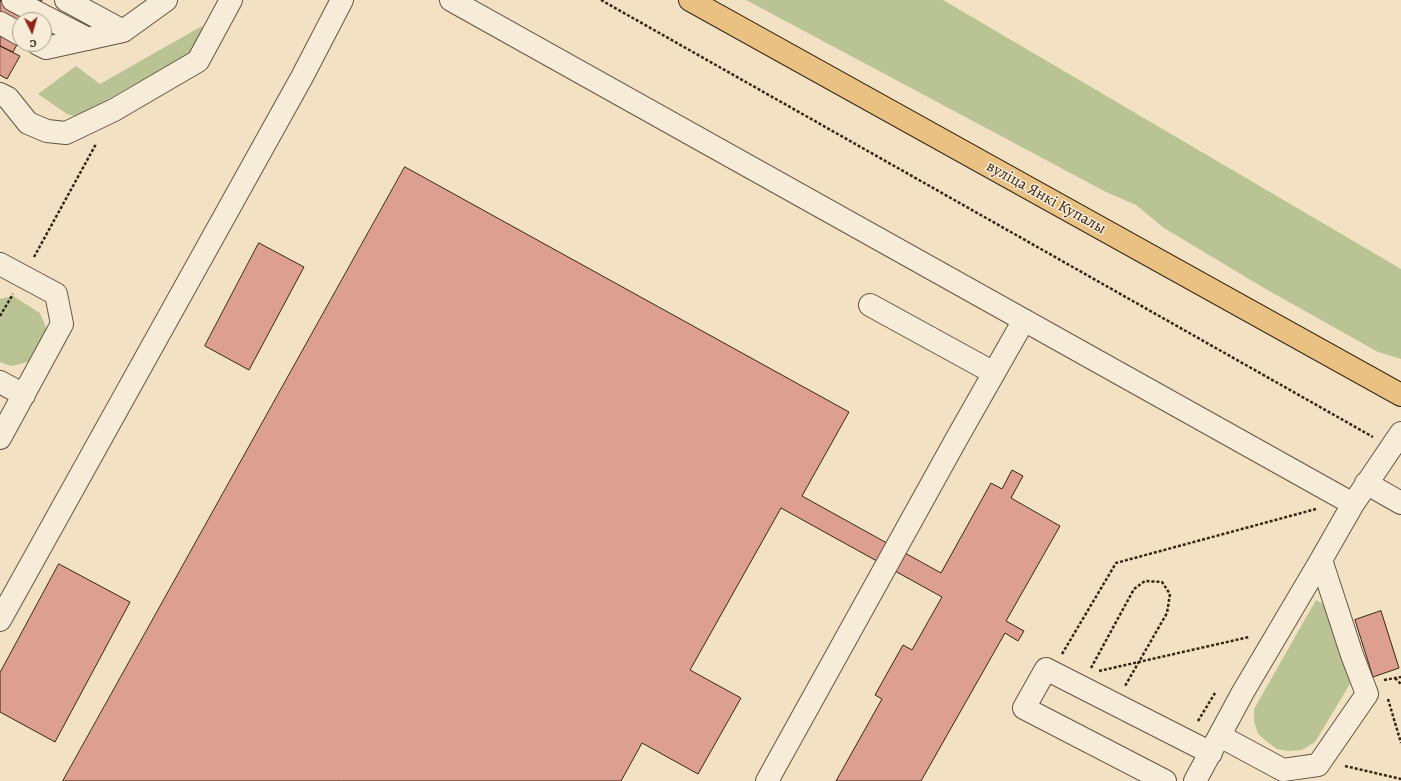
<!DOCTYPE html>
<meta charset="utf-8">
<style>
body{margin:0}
#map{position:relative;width:1401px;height:781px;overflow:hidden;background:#f2e2c3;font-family:Alegreya,serif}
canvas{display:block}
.north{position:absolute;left:12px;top:12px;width:40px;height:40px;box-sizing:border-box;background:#f7ecd8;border:1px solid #aa9c8a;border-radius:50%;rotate:175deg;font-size:11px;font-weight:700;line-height:16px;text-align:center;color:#372516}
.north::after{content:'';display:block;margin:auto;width:14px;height:18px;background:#8f2418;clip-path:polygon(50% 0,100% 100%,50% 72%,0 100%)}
</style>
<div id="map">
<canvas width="1401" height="781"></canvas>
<div class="north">С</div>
</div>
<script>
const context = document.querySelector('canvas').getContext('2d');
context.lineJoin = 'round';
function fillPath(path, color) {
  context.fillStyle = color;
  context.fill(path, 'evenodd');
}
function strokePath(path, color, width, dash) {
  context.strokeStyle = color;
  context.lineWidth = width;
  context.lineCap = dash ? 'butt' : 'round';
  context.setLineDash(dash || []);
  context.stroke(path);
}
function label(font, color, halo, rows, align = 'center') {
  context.font = font + ' Alegreya,serif';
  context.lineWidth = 3;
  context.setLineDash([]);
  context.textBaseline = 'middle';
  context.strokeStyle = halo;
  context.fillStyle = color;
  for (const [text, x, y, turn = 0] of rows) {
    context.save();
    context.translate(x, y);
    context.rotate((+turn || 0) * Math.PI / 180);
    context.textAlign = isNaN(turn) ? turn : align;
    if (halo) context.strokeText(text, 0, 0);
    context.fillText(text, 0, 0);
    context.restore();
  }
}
const green = new Path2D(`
 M746,0H943L1401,269V359L1378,352L1264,288L1164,228L1136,205L1106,192Z
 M202,26L203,35L196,49L77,117L67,114L38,94L76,66L100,84Z
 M13,296L40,313L47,330L43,348L28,362L11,366L0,362V299Z
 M1316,600L1327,606L1350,684L1315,742L1302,750L1288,751L1277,749L1270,744L1258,734L1254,721V709Z`);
const building = new Path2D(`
 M1,0H42L31,20H20V39L13,52L0,46V3Z
 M0,46L20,56L7,79L0,75Z
 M405,167L849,412L802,496L941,573L991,483L1002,489L1012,470L1023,476L1011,498L1060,526L1006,621L1024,631L1018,641L1005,633L921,781H836L882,699L875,695L903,645L912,650L942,597L781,508L690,670L741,698L698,774L642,743L621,781H63Z
 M259,243L304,267L249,370L205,346Z
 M59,564L130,602L55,742L0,712V673Z
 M1381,611L1399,668L1373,677L1355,620Z`);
const path = new Path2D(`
 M601,0L1373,437
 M34,257L96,144
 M0,316L13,294
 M1062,654L1116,563L1316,509
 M1091,668L1134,589L1145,581L1162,582L1170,594L1167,613L1125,686
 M1099,671L1249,637
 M1395,678L1401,684
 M1384,680L1401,677
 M1388,699L1401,743
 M1198,721L1215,693
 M1345,766L1401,779`);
const minor = new Path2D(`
 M13,0L88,39
 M66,0L123,31
 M451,0L1353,504
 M0,23L20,34
 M38,44L46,48L123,31L166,0
 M0,94L8,98L28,123L47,131L66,133L114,110L198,61L231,0
 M0,264L56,294L62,324L0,438
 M870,305L994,373
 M0,382L24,395
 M1366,483L1401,503
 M0,620L302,77L342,0
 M1220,736L1283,770L1318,765L1367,694L1352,655L1321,560
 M767,781L957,438L1024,320
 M1165,781L1024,708L1046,669L1211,753
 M1195,781L1243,692L1321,560L1353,504L1401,433`);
const major = new Path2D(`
 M690,0L1401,395`);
const streetNames = [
 ["вуліца Янкі Купалы",1046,198,29]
];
fillPath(green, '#bac394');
fillPath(building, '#dc9f90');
strokePath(building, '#372516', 1);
strokePath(minor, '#665441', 24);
strokePath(major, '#372516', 24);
strokePath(path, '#372516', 2.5, [3, 2]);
strokePath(minor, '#f7ecd8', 22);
strokePath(major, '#e9c182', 22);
label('16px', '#372516', '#f7ecd8', streetNames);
</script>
